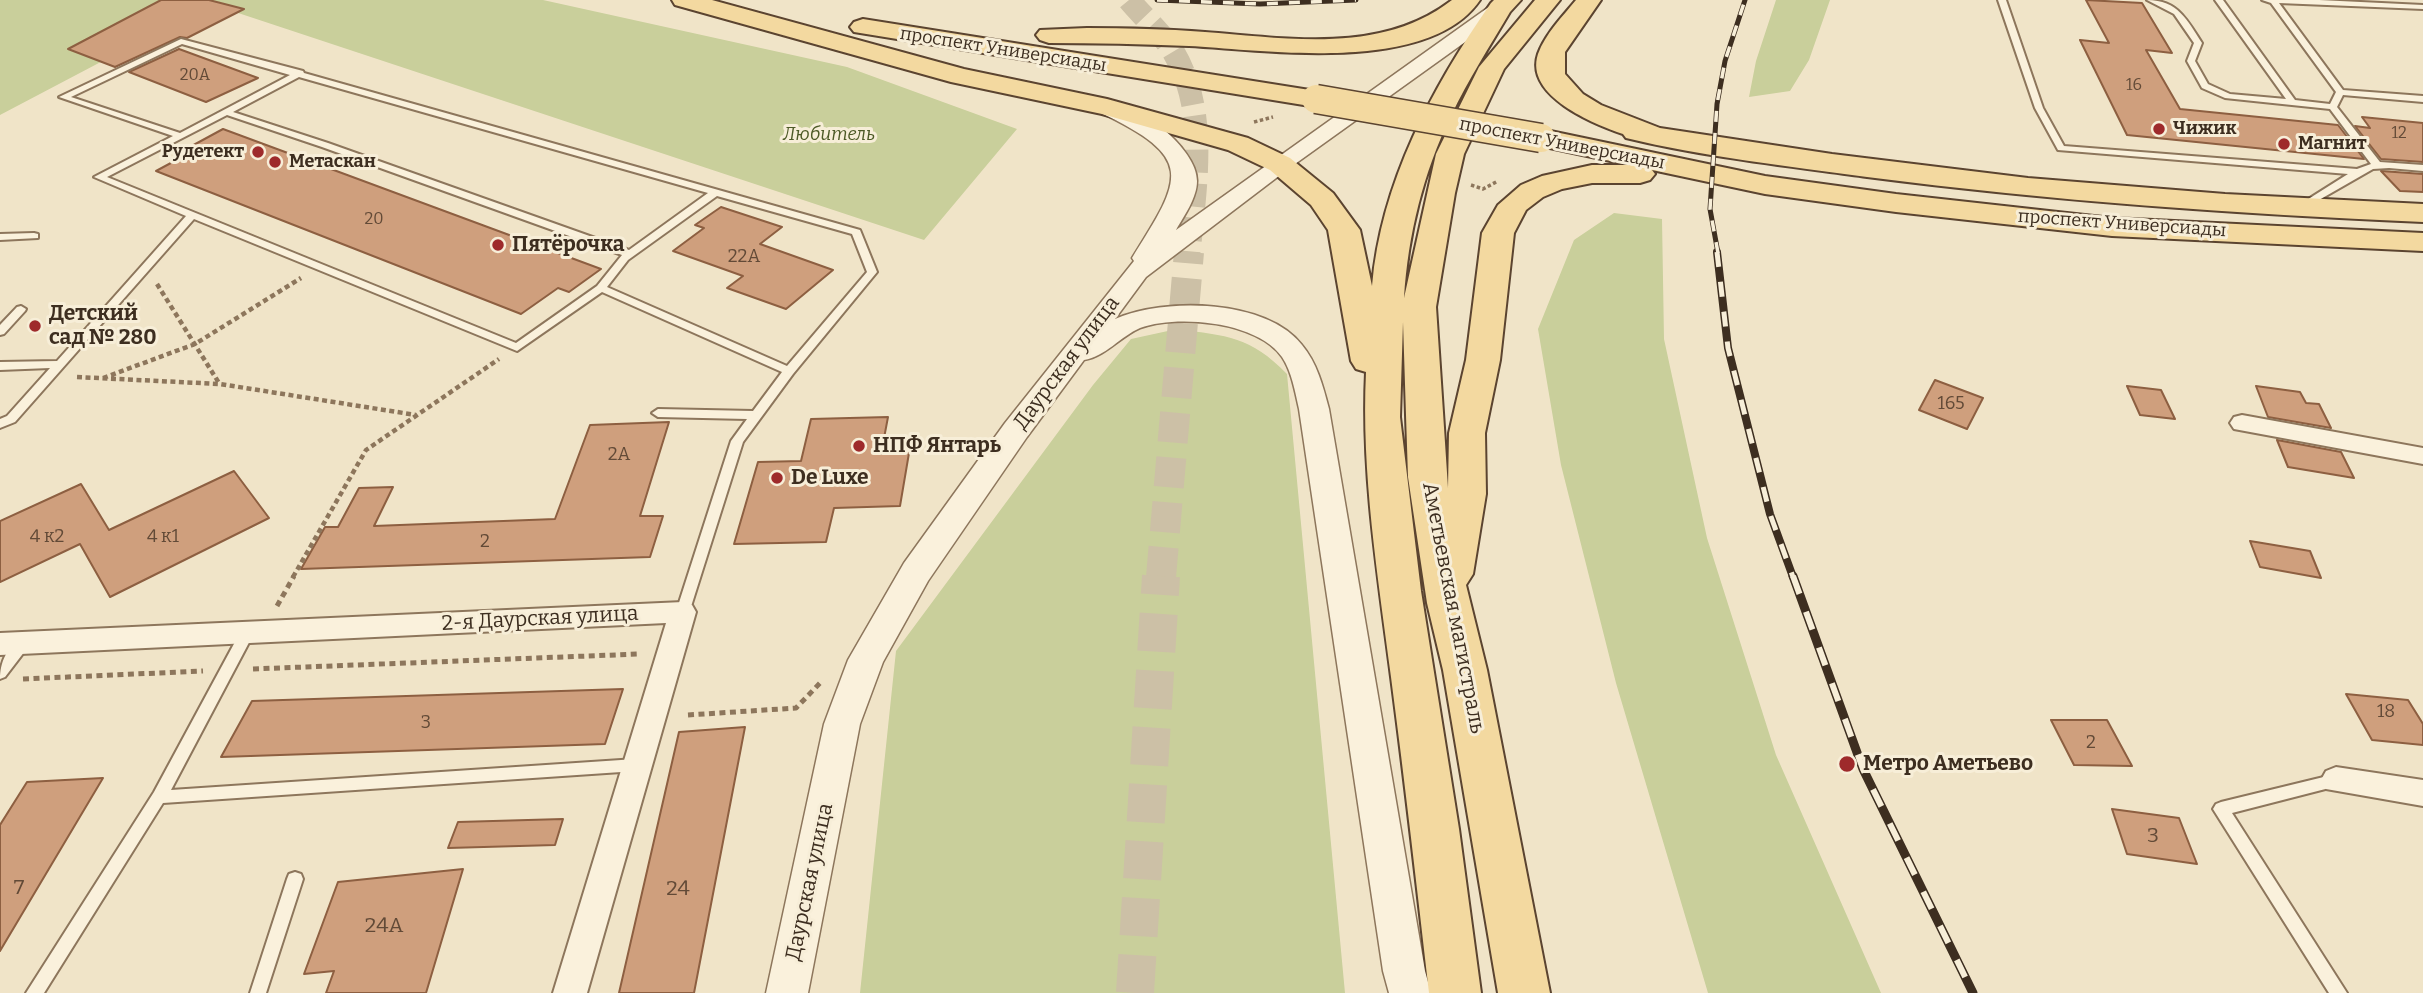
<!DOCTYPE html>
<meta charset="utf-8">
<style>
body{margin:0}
canvas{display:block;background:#f0e4c8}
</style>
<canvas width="2423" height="993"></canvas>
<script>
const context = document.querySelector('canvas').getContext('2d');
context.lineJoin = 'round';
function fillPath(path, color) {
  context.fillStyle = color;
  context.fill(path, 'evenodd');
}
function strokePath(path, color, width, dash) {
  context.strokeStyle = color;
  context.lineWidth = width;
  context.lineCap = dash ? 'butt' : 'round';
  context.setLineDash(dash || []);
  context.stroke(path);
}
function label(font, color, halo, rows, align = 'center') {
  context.font = font + ' Bitter,serif';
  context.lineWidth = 6;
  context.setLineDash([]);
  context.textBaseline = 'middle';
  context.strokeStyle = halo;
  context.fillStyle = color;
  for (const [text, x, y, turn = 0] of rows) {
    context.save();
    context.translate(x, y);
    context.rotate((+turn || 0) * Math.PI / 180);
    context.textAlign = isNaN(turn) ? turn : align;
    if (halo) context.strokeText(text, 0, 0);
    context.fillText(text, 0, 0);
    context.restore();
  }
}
const green = new Path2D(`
 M0,0H543L847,67L1017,129L924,240L211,4L0,115Z
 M1776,0H1830L1809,60L1790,91L1749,97L1756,61Z
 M1614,213L1662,219L1664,339L1707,538L1776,755L1881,993H1708L1616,683L1561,465L1538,329L1574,240Z
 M1177,329C1228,336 1250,336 1287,374L1345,993H860L896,651L1093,385L1131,339Z`);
const building = new Path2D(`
 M161,0H209L244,9L187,38L180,37L115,67L68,49Z
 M2086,0L2142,3L2172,53L2146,50L2180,109L2338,125L2364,159L2127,135L2080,40L2109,43Z
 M179,49L258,78L206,102L129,72Z
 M2362,117L2423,123V162L2381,159L2355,126L2370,128Z
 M223,129L601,269L569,292L558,288L521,314L156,171L195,150L188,148Z
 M2381,171L2423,174V192L2400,191Z
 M721,207L782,227L760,244L833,270L786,309L727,288L743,276L673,251L704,228L695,225Z
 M1935,380L1983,398L1967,429L1919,410Z
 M2127,386L2161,390L2175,419L2140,415Z
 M2256,386L2300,392L2306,403L2319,404L2331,428L2268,417Z
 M888,417L881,454L909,453L900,506L834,508L826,542L734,544L758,462L801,461L811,419Z
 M669,422L640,516H663L650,557L301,569L325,527H338L359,488L393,487L374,526L555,519L590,425Z
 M2277,440L2341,452L2354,478L2288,467Z
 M234,471L269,518L110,597L80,544L0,582V521L81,484L109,530Z
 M2250,541L2310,551L2321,578L2260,567Z
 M623,689L605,744L221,757L252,701Z
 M2346,694L2408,700L2423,724V745L2372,740Z
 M2051,720H2107L2132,766L2074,765Z
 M745,727L694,993H619L679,732Z
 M103,778L0,951V825L27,782Z
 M2112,809L2179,818L2197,864L2127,854Z
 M563,819L555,845L448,848L458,822Z
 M463,869L426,993H326L334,971L304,974L338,882Z`);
const tertiaryTunnelFar2 = new Path2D(`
 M1129,0C1143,17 1163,34 1174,53C1209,113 1195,188 1189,253`);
const tertiaryTunnelFar1 = new Path2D(`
 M1161,577L1189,252`);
const tertiaryTunnel = new Path2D(`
 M1135,993L1161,576`);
const pathFar2 = new Path2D(`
 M1254,122L1273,117
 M1471,185L1483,189L1498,181`);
const pathFar1 = new Path2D(`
 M157,284L219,383
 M77,377L220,384L416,415
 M103,378L195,344L301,278
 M293,577L366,450L499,359`);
const path = new Path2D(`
 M277,606L294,576
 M253,669L639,654
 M23,679L203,671
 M688,715L796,708L821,682`);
const service = new Path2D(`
 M1998,0H2006L2043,108L2064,146L2357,169L2371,164L2330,109L2225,98L2202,88L2187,61L2194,43L2174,14L2147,0C2178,0 2187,20 2202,43L2195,61L2208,84L2230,94L2286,99L2215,0H2223L2295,100L2330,104L2336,92L2271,3L2262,0H2319L2423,5V9L2279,3L2343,90L2423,96V102L2343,95L2337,107L2380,162L2423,165V171L2389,168L2373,169L2305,208L2302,207V203L2348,174L2058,150L2035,108Z
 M181,39L303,71L304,73L860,230L877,272L793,374L743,442L688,616H678L676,612L731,441L747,419L658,417L652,413L658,409L753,411L782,372L602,292L517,351L194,219L15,422L0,428V419L7,416L50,368L0,370V362L57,361L186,216L94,177L173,136L59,97ZM182,44L290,75L180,133L71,97ZM299,77L708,193L629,250L328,143L233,112ZM227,115L322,147L622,255L597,286L516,343L107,177ZM717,196L852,234L867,272L787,366L607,287L628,260Z
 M34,233L38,234V238L0,240V234Z
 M21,306L26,309L25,311L4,334L0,335V325L17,307Z
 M247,628L252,629L254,633L171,790L636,759L641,761L643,765L641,769L636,771L163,803L44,993H26L154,792L242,629Z
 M23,638L28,639L30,643L28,647L5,677L0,679C0,663 7,645 23,638Z
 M2336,774L2341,775L2343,780L2341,785L2232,813L2347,993H2329L2213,809L2216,804L2221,802Z
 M295,872L301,874L303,879L266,993H250L287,879L289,874Z`);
const minor = new Path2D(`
 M2242,415L2423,448V464L2234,429L2230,423L2234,417Z
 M683,602L692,605L696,612L587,993H553L666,623L0,655V633Z
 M2336,767L2423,780V806L2326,789L2321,780L2326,771Z`);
const tertiary = new Path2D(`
 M1500,2L1507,4L1510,8L1507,12L1288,169L1146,277L1115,319C1164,297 1267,299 1302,345C1317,363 1323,386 1329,409L1425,971L1431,993H1389L1383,971L1299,409C1295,392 1292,372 1282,357C1258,322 1178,314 1140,328C1121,336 1105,357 1084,360L1027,437L928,581L883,662L860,724L808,993H766L824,724L848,660L904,563L1005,423L1134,261L1132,258C1183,177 1196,158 1099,112L1096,107L1099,102C1130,95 1198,148 1197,181C1197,198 1184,216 1176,230L1493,4Z`);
const primary = new Path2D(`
 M672,0H712L964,69L1107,99L1248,138L1290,158L1333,193L1360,230L1372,286C1381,182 1433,86 1491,3L1494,0H1521L1510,12C1490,46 1468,80 1451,116C1423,173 1408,235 1404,298L1436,154L1479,67L1535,0H1560L1504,69L1464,154L1455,193L1436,307L1448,488L1449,433L1466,360L1482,233L1498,205L1521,185L1542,176L1592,165H1629L1531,144L1527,138L1531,132L1541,129L1765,176L1896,194L2112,218L2423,233V251L2112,236L1896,212L1765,194L1652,170L1655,174L1650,180L1640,183H1592L1562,189L1543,197L1526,210L1514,233L1500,360L1485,433L1486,494L1473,574L1466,585L1487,670L1550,993H1498L1443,670L1427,603L1408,477L1403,322L1400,417L1421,591L1459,829L1481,993H1429C1417,888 1405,783 1391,677C1378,577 1361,473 1366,372L1356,369L1351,361L1328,230L1311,205L1270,170L1228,150L1102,114L951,82L675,5Z
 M1452,0H1480C1429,75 1266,50 1189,46C1142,44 1096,43 1049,43L1040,40L1036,35L1040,30L1087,28C1126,28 1166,29 1205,32C1288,38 1381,55 1452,0Z
 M1576,0H1601L1565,52V74L1583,94L1601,105L1660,128L1832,154L2028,178L2225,194L2423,204V222C2237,214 2052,201 1867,177C1787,166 1704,157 1626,138L1623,134C1594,124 1524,96 1538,54C1545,34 1563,16 1576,0Z
 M863,19L1316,91L1326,93L1330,99L1326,105L1316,107L854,32L850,27L854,22Z`);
const railFar2 = new Path2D(`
 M1157,0L1260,4L1356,0
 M1718,253L1710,209L1717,104L1725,61L1745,0`);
const railFar1 = new Path2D(`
 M1717,252L1728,348L1770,514L1793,577`);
const rail = new Path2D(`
 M1793,576L1863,769L1973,993`);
const primaryBridge = new Path2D(`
 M1316,99L1541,138`);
const markers = [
 [2159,129,7,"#9e2a2b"],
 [2284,144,7,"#9e2a2b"],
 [258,152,7,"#9e2a2b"],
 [275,162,7,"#9e2a2b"],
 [498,245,7,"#9e2a2b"],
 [35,326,7,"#9e2a2b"],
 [859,446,7,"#9e2a2b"],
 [777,478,7,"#9e2a2b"],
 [1847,764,9,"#9e2a2b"]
];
const farNumbernames = [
 ["20А",195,76],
 ["16",2134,86],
 ["12",2399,134],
 ["20",374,220]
];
const farStreetnames = [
 ["проспект Универсиады",1003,50,9],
 ["проспект Универсиады",1562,144,11],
 ["проспект Универсиады",2122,224,4]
];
const farPoinames = [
 ["Чижик",2173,129],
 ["Магнит",2298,144],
 ["Рудетект",244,152,"right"],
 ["Метаскан",289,162]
];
const farParknames = [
 ["Любитель",829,135]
];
const numberNames = [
 ["22А",744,257],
 ["165",1951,404],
 ["2А",619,455],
 ["4 к2",47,537],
 ["4 к1",163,537],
 ["2",485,542],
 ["18",2386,712],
 ["3",426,723],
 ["2",2091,743]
];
const poiNames = [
 ["Пятёрочка",512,245],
 ["Детский",49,314],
 ["сад № 280",49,338],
 ["НПФ Янтарь",873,446],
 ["De Luxe",791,478],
 ["Метро Аметьево",1863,764]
];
const streetNames = [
 ["Даурская улица",1067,363,-53],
 ["Аметьевская магистраль",1453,608,79],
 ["2-я Даурская улица",540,619,-3],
 ["Даурская улица",810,882,-78]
];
const nearNumbernames = [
 ["3",2153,836],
 ["7",19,888],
 ["24",678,889],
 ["24А",384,926]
];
fillPath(green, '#c9cf9b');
fillPath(building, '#cf9f7d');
strokePath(building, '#8d5f41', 2);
strokePath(tertiaryTunnelFar2, '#ccc0a6', 23, [23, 11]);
strokePath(tertiaryTunnelFar1, '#ccc0a6', 30, [30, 15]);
strokePath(tertiaryTunnel, '#ccc0a6', 38, [38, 19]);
strokePath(service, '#8d765c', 4);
strokePath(minor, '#8d765c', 4);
strokePath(tertiary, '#8d765c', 3);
strokePath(primary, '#5b4430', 4);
strokePath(pathFar2, '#8d765c', 3.5, [3.5, 2.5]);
strokePath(pathFar1, '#8d765c', 4.5, [5, 3.5]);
strokePath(path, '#8d765c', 5, [6, 4.5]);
fillPath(service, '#faf1dc');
fillPath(minor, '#faf1dc');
fillPath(tertiary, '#faf1dc');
fillPath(primary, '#f3d9a0');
strokePath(railFar2, '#3d2e20', 5);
strokePath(railFar1, '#3d2e20', 8);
strokePath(rail, '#3d2e20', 9);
strokePath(railFar2, '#f7eed8', 3.5, [11]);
strokePath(railFar1, '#f7eed8', 5, [15]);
strokePath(rail, '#f7eed8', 6, [19]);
strokePath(primaryBridge, '#5b4430', 31, []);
strokePath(primaryBridge, '#f3d9a0', 28);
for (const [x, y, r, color] of markers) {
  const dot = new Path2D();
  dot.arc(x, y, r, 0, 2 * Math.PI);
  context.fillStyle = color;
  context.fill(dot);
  strokePath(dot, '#f7eed8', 2.5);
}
label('16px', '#624a37', null, farNumbernames);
label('18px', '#3d2e20', '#f7eed8', farStreetnames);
label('bold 18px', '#3d2e20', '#f7eed8', farPoinames, 'left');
label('italic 18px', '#4d5a26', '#f7eed8', farParknames);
label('18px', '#624a37', null, numberNames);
label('bold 21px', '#3d2e20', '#f7eed8', poiNames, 'left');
label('21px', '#3d2e20', '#f7eed8', streetNames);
label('21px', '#624a37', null, nearNumbernames);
</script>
